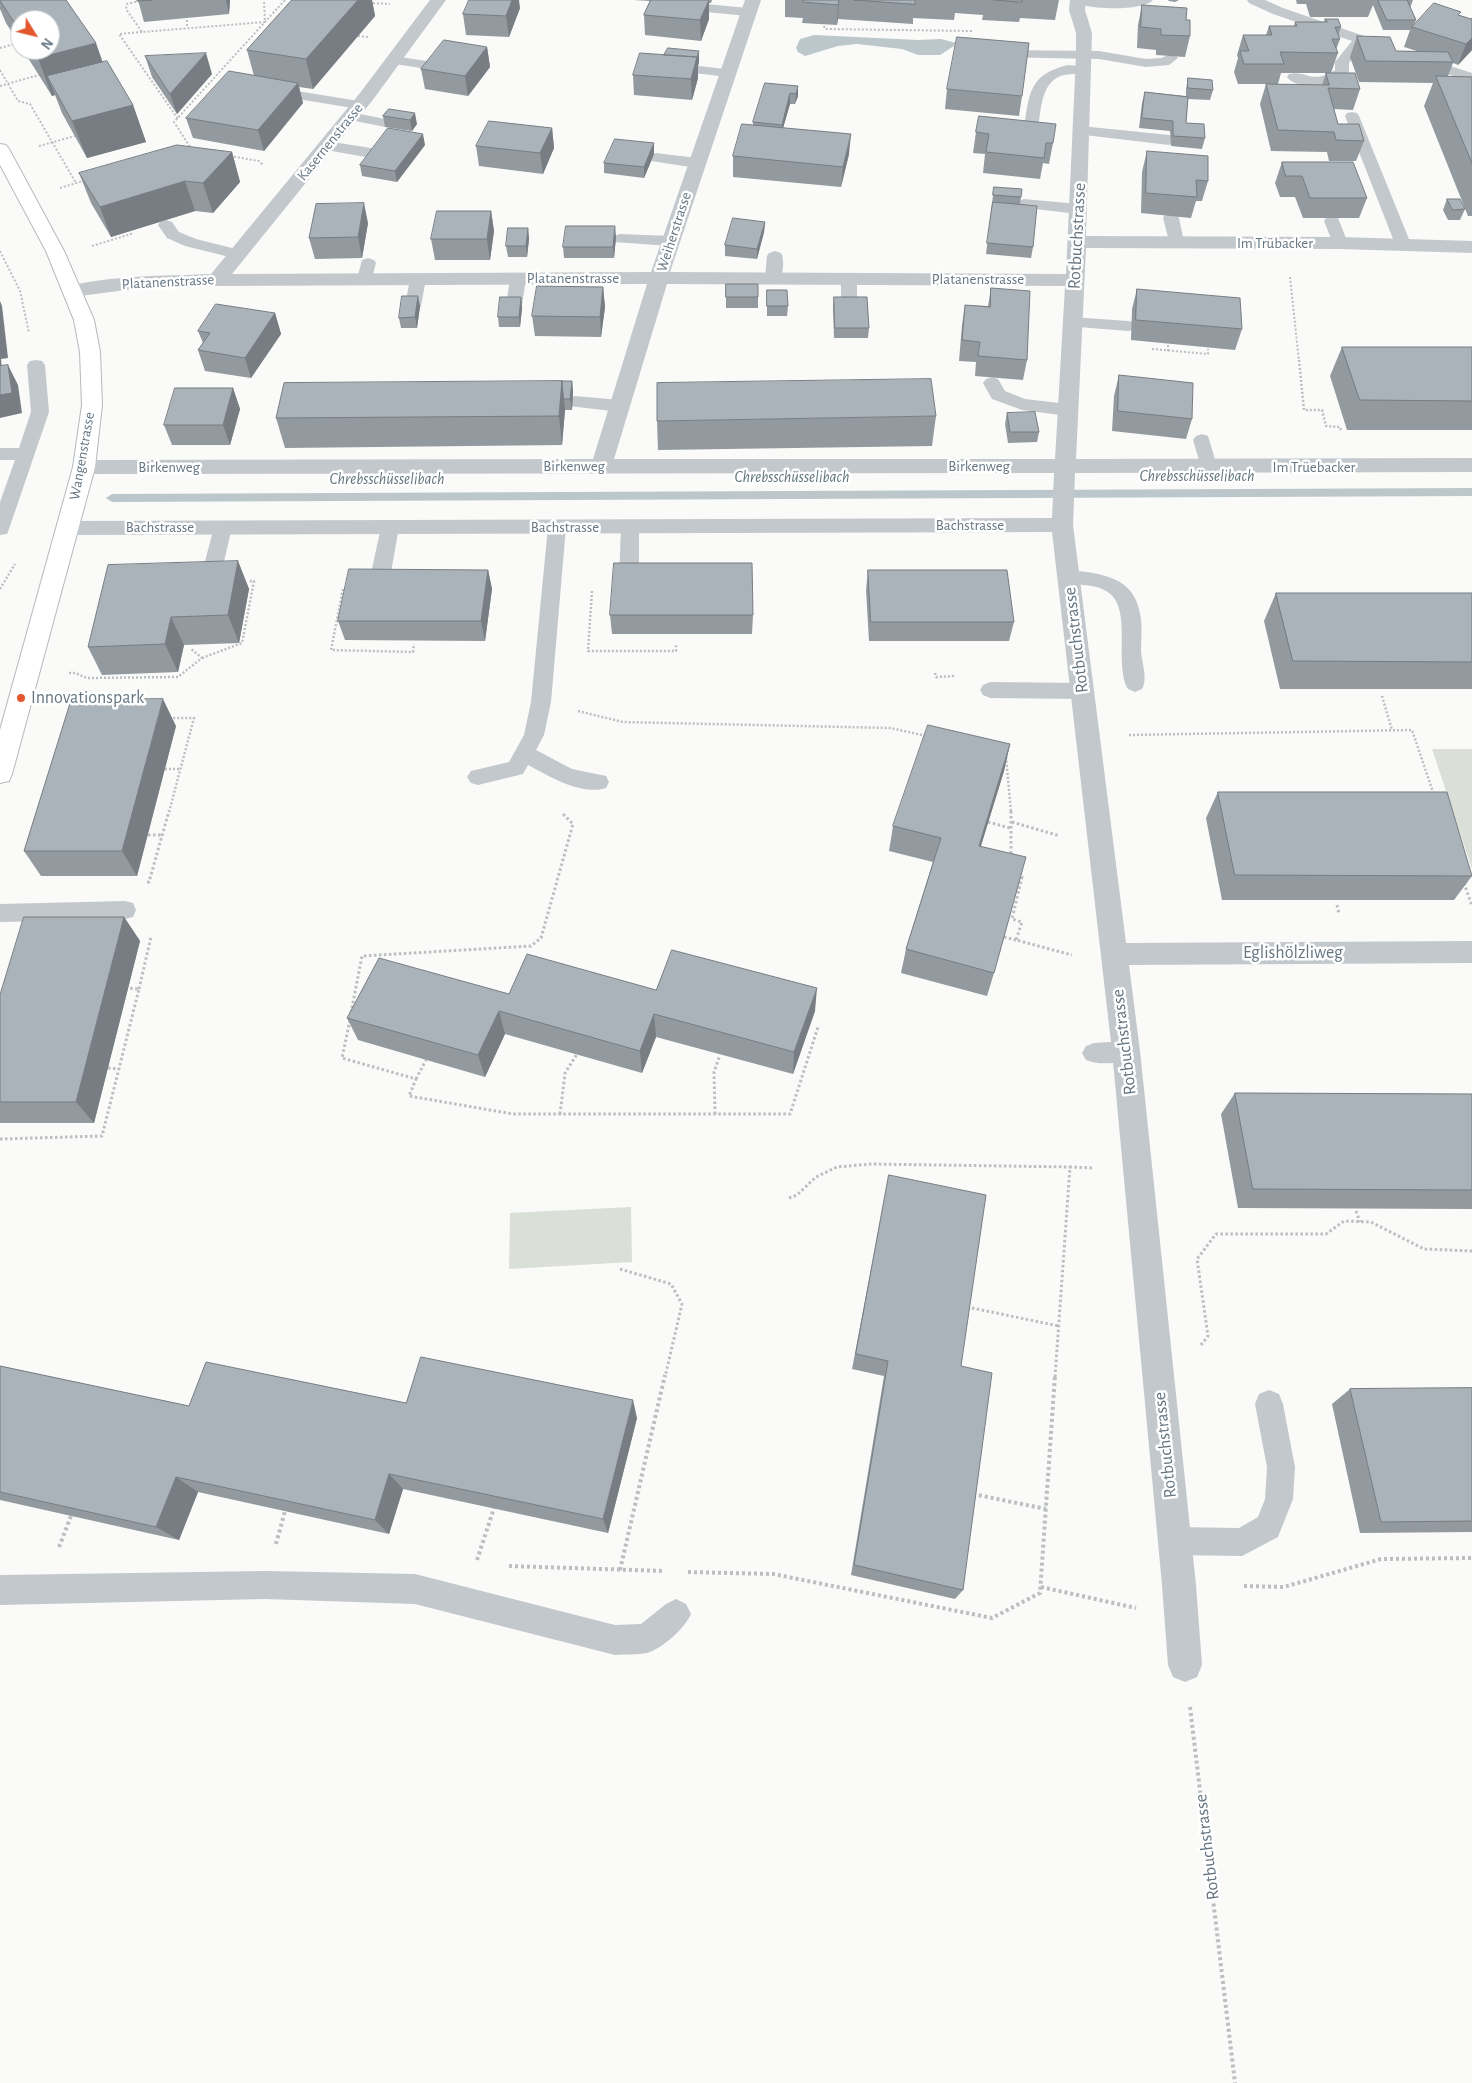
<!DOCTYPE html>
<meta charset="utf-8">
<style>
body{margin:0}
#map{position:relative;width:1472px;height:2083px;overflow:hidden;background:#fafaf8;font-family:"Alegreya Sans",sans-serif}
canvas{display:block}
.north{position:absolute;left:10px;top:10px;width:50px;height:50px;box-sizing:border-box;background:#fff;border:1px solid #c1c8cd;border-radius:50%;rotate:126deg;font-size:14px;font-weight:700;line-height:20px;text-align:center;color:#657683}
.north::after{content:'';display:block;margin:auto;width:18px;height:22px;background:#e4572e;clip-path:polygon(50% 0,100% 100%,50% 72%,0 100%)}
</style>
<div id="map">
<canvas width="1472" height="2083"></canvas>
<div class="north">N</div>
</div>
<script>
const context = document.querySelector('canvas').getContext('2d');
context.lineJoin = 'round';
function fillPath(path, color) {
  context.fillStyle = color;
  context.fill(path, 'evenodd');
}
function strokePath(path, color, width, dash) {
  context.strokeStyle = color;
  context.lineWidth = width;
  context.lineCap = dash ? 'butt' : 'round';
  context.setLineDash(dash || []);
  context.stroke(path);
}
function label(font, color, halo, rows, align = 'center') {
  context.font = font + ' "Alegreya Sans",sans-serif';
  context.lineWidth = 5;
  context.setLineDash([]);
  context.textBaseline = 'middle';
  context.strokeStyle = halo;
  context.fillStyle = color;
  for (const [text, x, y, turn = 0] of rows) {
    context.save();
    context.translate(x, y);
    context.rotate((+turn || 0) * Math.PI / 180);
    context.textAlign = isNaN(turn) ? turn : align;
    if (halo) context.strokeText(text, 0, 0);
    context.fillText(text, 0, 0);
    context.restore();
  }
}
const green = new Path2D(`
 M1432,749H1472V869Z
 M631,1207L632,1262L509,1269L510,1213Z`);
const water = new Path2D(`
 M814,35L918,40L941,39L956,43L954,46L940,55H918L902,49L857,44L838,46L805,56L798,52L796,48L800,39Z`);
const stream = new Path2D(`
 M1472,488V496L112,502L106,498L112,494Z`);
const pathFar3 = new Path2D(`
 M140,1L127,4L126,9L142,32L265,22L264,0
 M369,3L390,4
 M187,20V28
 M824,26L825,29L973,31
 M142,32L119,34L178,119
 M358,36L368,37
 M0,48L18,43
 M0,70L18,101L30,104L76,183
 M0,86L39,75
 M39,146L75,136
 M192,150L174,122L285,0
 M230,156L259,161L263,165
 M60,188L86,180
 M92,246L134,233
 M0,251L20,291L29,333
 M1290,277L1299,361
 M1168,345V351
 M1152,349L1208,354V349`);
const pathFar2 = new Path2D(`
 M1299,360L1304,410H1322L1326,426L1340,427L1341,430
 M0,589L15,564
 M343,589L331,650L413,652L414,644
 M592,591L588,651H676V645
 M202,658L242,643L254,581H248
 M69,673H75L87,678L178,677L202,658L191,649
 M935,673L936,677L956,676
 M1382,696L1392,730
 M578,711L623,722L890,728L927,736
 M1129,735L1412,730L1434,795
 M1006,757L1011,812
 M165,769H180
 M169,812L194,718H170`);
const pathFar1 = new Path2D(`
 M1011,811V857
 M988,822L1010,828
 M1012,822L1060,836
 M148,835H162
 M1017,875L1022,877L1012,919L1022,922L1016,940L1072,955
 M147,882H149L169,811
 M1464,883L1472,906
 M1337,905L1339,914
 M1004,937L1016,940
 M139,989L151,937
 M351,1013L362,956L531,946L541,938L573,824L563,814
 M350,1020L342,1058L416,1079L409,1096L513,1114H790L818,1027
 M108,1068L118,1069
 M416,1079L426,1060
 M560,1114L565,1073L577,1054
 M715,1114L714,1072L720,1055
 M0,1139L102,1136L139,989L128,988
 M789,1198L797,1195L816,1177L837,1167L871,1164L1070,1167
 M1356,1211L1360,1222
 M620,1269L671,1284L682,1304L665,1377
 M967,1307L1059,1326
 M1201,1345L1208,1336L1197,1259L1216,1234H1326L1344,1221L1371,1222L1424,1249L1472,1251
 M1055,1377L1070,1167L1094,1168`);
const path = new Path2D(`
 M973,1494L1046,1509
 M276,1544L285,1511
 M59,1547L71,1516
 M477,1560L494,1508
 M509,1566L665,1571
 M620,1570L665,1375
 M688,1572L773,1574L992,1618L1040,1593L1055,1375
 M1244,1586L1284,1587L1381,1559L1472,1558
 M1041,1587L1136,1608
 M1190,1707L1235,2083`);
const lane = new Path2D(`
 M1071,0H1153C1143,12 1080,10 1071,0Z
 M1247,0H1265L1283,8L1393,46L1395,49L1393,52L1388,53L1364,45L1349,63V72C1339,86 1298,92 1287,77L1289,74C1306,70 1312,85 1335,70V62L1352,41L1273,14L1249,3Z
 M685,2L748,8L755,12L748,16L685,10L678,11L671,7L673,4Z
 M997,50L1099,51L1146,59L1161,58L1171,54L1176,55L1178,58L1169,65L1146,67L1099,59L992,57L990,54L992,51Z
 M394,56L439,63L444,64L446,67L444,70L439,71L389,63L387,60L389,57Z
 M1419,56L1472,73V82L1414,63L1412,60L1414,57Z
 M1068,65L1088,67L1090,70L1088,73C1080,75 1072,73 1064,75C1041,80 1041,110 1038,129L1036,132H1026L1024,129C1029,94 1029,74 1068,65Z
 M699,66L733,70L735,73L733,76L728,77L694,73L692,70L694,67Z
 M278,88L359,101L364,102L366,105L364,108L359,109L273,95L271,92L273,89Z
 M350,112L390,120L392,123L390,126L385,127L345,119L343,116L345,113Z
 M1352,112L1357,113L1359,116L1411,244L1409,247H1397L1395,244L1345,116L1347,113Z
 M1081,126L1169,135L1174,137L1177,140L1174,143L1169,145L1076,134L1073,131L1076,128Z
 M326,141L371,148L376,150L379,153L376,156L371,158L321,149L318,146L321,143Z
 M656,153L697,158L702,160L705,163L702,166L697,168L651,161L648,158L651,155Z
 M1024,199L1078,204L1084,206L1086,209L1084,212L1078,214L1018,207L1016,204L1018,201Z
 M1171,213L1177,215L1179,218L1184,242L1182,245H1170L1163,218L1165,215Z
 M1332,216L1338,218L1348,243L1346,246H1334L1324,221L1326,218Z
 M166,220L172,222L179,232L196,239L244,251L246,254L244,257L238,259L185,246L167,238L158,225L160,222Z
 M620,234L670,236L676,238L678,241L676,244L670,246L614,242L612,239L614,236Z
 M775,251L781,253C785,259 783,275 779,281H767L765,278L767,256L769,253Z
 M368,258L374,260L376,263L371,282H359L357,279L362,260Z
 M518,273L524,275L526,278L522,306L520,310H508L506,306L510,278L512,275Z
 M418,274L424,276L426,279L421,306L419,310H407L405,306L410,279L412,276Z
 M849,274L855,276L857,279V305L855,309H843L841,305V279L843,276Z
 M1072,317L1128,321L1134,322L1136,326L1134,330L1128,331L1066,326L1064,322L1066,318Z
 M36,360L42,361L45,365L49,412L9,529L7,534L0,535V502L15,460H0V448H19L31,412L27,365L30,361Z
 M992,377L998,379L1005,391L1025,399L1068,404L1074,406L1077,410L1074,414L1068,416L1022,410L992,399L983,383L986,379Z
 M575,396L620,400L626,402L629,406L626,410L620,412L569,406L566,402L569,398Z
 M1202,434L1208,436L1217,466L1214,470L1208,472L1202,470L1193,440L1196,436Z
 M223,521L230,522L232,527L218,588L215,593L208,595L201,593L198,588L214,527L216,522Z
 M390,521L397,522L399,527L390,578L387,583L380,585L373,583L370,578L381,527L383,522Z
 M557,521L564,522L566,527L551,702L544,735L536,750L572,769L606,776L609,782L606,788C581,796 549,776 528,765L523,774L478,785L471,783L467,777L471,771L509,762L524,735L531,702L548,527L550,522Z
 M630,521L637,522L639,527V580L636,585L629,587L622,585L619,580L621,527L623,522Z
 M1068,570C1097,573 1131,575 1139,609C1143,623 1141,638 1141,652C1142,663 1148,679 1142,689L1135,692L1128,689C1113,663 1134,606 1106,591C1093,583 1076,586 1061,582L1058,577L1061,572Z
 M990,682L1082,683L1089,686L1092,691L1089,696L1082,699L990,698L983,695L980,690L983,685Z
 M125,901L133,903L136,910L133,917L125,919L0,922V904Z
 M1126,1041L1134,1044L1138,1051L1134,1058C1120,1063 1100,1066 1086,1060L1082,1053L1086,1046L1094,1043Z
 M1269,1390L1279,1394L1283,1404L1295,1467L1293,1499L1278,1537L1242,1556L1175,1555L1165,1551L1161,1541L1165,1531L1175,1527L1239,1528L1258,1517L1265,1499L1267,1467L1255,1404L1259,1394Z
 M265,1571L415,1574L615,1625L641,1624L666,1604L676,1599L686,1604L691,1614C685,1628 662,1649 647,1653C637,1655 625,1654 615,1655L415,1604L265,1599L0,1605V1575Z`);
const street = new Path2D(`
 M430,0H446L372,101L232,274L651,272L745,0H761L670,272L1066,274L1076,55V33L1069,10L1070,0H1086L1085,10L1092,33L1086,236L1340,237L1472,241V253L1340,249L1086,248L1076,459L1472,458V472L1075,473L1073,525L1126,943L1472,941V963L1129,965L1140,1051L1196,1585L1202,1665L1197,1677L1185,1682L1173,1677L1168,1665L1162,1585L1112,1051L1052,532L67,535L59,533L56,528L59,523L67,521L1052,518L1054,473L84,474L77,472L73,467L77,462L84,460L593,459L647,284L217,286L126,290L72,297L65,295L62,291L65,287C112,275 163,276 211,274L360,93ZM667,284L1065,286L1055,459H614Z`);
const secondary = new Path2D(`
 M0,144L6,145L9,149L64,251L94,320L100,352L102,405L95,467L12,774L9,781L0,783V730L73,467L82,405L80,352L74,320L46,251L0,165Z`);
const wall = new Path2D(`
 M0,0L102,62L133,105L146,142L87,158L62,113L55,95L52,96L23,50H50L20,20V45L6,23L0,9Z
 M138,0H230L229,14L144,22Z
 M292,0H372L375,16L313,89L299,87L303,103L264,151L193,138L186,118L254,76L247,50Z
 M634,0H712L711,3H709V19L701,41L645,35L644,15L650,1Z
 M785,0H1059L1055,20L1020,18L1019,22L982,20L983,15L955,13L954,20L913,18V24L838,19L837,25L802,23L803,18L785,17Z
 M1168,0H1179L1175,2L1169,1Z
 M1296,0H1413L1410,8L1416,20L1414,24L1459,15L1471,19L1472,18V50L1458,65L1453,63L1448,76L1472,77V216H1468L1424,106L1433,83L1359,82L1350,57L1357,36L1396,51H1417L1404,47L1410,30H1383L1373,5L1368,17H1310L1306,4H1297Z
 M1142,5L1186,20L1190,36L1185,57L1156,55V50L1137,48L1138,25Z
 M520,8L509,37L466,35L463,14Z
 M1325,19L1341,27L1338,36L1340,39L1336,50L1338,53L1331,73L1360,89L1353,110L1334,109L1338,124L1364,141L1356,161H1329L1327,152L1271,151L1260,104L1266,84H1238L1234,72L1238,58L1237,55L1243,35H1266L1269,26H1294L1295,22H1324ZM1281,73H1326L1322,85L1278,84Z
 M487,47L490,67L468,96L425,89L421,69Z
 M145,56L212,74L177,114L152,77Z
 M699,62L698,66V78L692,100L634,95L633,75Z
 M1188,78L1213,90L1210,100L1188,99L1186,123L1205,138L1202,149L1171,146L1170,131L1139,128L1142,103L1145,92L1186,96V89Z
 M798,86V96L795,104H790L783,128L849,154L841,187L733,177V156L753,125V122Z
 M947,89L1022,96L1019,116L945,109Z
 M389,109L417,124L412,131L385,127L383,116Z
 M979,116L1053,143L1049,164L1043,163L1040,179L983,173L985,154L973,153L976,132Z
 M552,128L554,148L543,174L479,166L476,146Z
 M654,143V154L644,178L604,173V163Z
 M425,145L397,182L362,176L360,165Z
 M1147,151L1208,181L1202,201H1196L1191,218L1141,213L1142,172Z
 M232,152L240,182L213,213L195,211L111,237L91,203L79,173Z
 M1282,162L1367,198L1359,218H1303L1295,197H1280L1275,183Z
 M994,187L1021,197L1020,204L1033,247L1031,258L986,254Z
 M1447,199L1465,209L1460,220H1448L1443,210Z
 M491,211L494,231L490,260H435L431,239Z
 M765,222L764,232L757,259L725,256V245Z
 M368,223L362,258L315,259L309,238Z
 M528,228L529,239L527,257H508L506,246Z
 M616,237L614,258H564L563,247Z
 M726,284H758V308H726Z
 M603,287L605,307L601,337L535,336L532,316Z
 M991,288L1027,360L1023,380L975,376L976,362L959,361L962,325L965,305L988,306Z
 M1137,289L1242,329L1235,350L1131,340L1132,309Z
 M767,290L788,306L787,316H767Z
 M521,297L522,308L520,327H499L498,317Z
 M834,297L869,328L868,338H834L833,307Z
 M420,306L417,328H401L399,318Z
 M275,313L281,334L251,378L205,371L198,350L203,343L198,331Z
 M1342,347H1472V430H1347L1330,376Z
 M1119,375L1192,419L1186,439L1112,431L1114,396Z
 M562,381H572L573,392L572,410H565L562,445L285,448L276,418Z
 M233,388L240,409L230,445H172L164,425Z
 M1007,413L1039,432L1037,442L1008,443L1005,424Z
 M936,416L932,446L658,450L657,421Z
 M238,561L249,589L239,643L184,645L178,672L102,675L88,647Z
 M488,570L492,589L485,641L345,640L338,621Z
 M868,570L1014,622L1009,641H869L866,590Z
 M1276,593H1472V689H1280L1264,621Z
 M610,615H753L752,634H612Z
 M176,726L137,876H41L24,851Z
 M1010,744L1004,771L981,846L994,973L987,996L901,973L906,949L933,862L889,851L893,826Z
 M1218,792L1472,876L1454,900H1222L1206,818Z
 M124,917L140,941L94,1123H0V995Z
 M656,990L815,1011L793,1074L656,1037L642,1073L505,1034L485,1077L358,1040L347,1018L509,994Z
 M1235,1093L1472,1094V1209L1238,1208L1221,1114Z
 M889,1175L961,1366L963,1590L955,1599L851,1575L884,1376L852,1369Z
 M0,1366L189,1406L406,1403L637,1418L608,1533L403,1489L389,1534L198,1492L179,1540L0,1500Z
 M1472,1388V1532L1360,1533L1332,1404L1350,1389Z`);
const shadedWall = new Path2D(`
 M226,0H230L229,14Z
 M358,0H372L375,16L313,89L306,59Z
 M512,0H519L520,8L509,37L506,16Z
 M709,0V19L701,41L700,20Z
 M839,0L838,19L837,25L838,5Z
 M1472,38V50L1458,65L1466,44Z
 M96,43L109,80L47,76L55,95L52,96L38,58Z
 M487,47L490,67L468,96L465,76Z
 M699,51V62L698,66V78L692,100L691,79L694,64Z
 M206,53L212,74L177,114L170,94Z
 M298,83L303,103L264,151L258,130Z
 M798,86V96L795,104L796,94Z
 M790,93V104L781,135L782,125Z
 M133,105L146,142L87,158L72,121Z
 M415,113L417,124L412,131L410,120Z
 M552,128L554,148L543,174L540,153Z
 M423,134L425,145L397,182L395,171Z
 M851,134L849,154L841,187L843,167Z
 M654,143V154L644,178V167Z
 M232,152L240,182L213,213L203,183Z
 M185,181L195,211L111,237L100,207Z
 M364,203L368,223L362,258L358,237Z
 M491,211L494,231L490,260L487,239Z
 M765,222L764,232L757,259V249Z
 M615,226L616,237L614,258L613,247Z
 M528,228L529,239L527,257L526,246Z
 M603,287L605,307L601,337L600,317Z
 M418,296L420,306L417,328L415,317Z
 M521,297L522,308L520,327L519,317Z
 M0,301L2,306L8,358L1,359L2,370H0Z
 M275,313L281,334L251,378L245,358Z
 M8,365L18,385L22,413L0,418V395Z
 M562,381L565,410L562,445L559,416Z
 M572,381L573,392L572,410L570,399Z
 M233,388L240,409L230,445L223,425Z
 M238,561L249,589L239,643L228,615Z
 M488,570L492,589L485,641L481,621Z
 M171,617L184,645L178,672L165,644Z
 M163,699L176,726L137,876L122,851Z
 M1010,744L1004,771L973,871L979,846Z
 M124,917L140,941L94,1123L76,1102Z
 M817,988L815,1011L793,1074L794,1052Z
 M499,1011L505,1034L485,1077L478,1055Z
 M654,1014L656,1037L642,1073L640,1051Z
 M633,1400L637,1418L608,1533L603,1519Z
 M389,1474L403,1489L389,1534L375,1520Z
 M176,1477L198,1492L179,1540L156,1527Z`);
const building = new Path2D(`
 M0,0H66L96,43L38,58L32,50H50V20H20V31Z
 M138,0H152L137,1Z
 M292,0H358L306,59L247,50Z
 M469,0H512L506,16L463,14Z
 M651,0H709L700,20L644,15Z
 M804,0H839L838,5L803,2Z
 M854,0H915V4Z
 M994,0H1022V2Z
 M1378,0H1407L1416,20H1387Z
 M1434,3L1461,12L1458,15L1471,19L1472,18V38L1466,44L1412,27Z
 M1142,5L1187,8L1186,20H1190V36L1161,35V29L1141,27Z
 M1325,19H1338L1341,27H1335L1340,39H1332L1338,53L1280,52L1284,64H1244L1240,51H1249L1243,35H1272L1269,26H1297L1295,22H1327Z
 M1357,36L1390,37L1396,51L1448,52L1453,62L1366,61Z
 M957,37L1029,43L1022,96L947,89Z
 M444,40L487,47L465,76L421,69Z
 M668,48L699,51L697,57L664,55Z
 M206,53L170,94L145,56Z
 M640,53L697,57L691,79L633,75Z
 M107,61L133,105L72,121L47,76Z
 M229,71L298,83L258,130L186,118Z
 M1326,73H1355L1360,89L1328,88L1338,124H1359L1364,141L1336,140L1334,132L1278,130L1266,84L1329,85Z
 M1436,76L1472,77V163Z
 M1188,78L1212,80L1213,90L1188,88Z
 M765,83L798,86L796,94L790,93L782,125L753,122Z
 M1145,92L1188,97L1186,123L1204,124L1205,138L1173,136V121L1142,118Z
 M389,109L415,113L410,120L383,116Z
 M979,116L1056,124L1053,143H1046L1044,158L986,152L989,134L976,132Z
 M489,121L552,128L540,153L476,146Z
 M742,124L851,134L843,167L733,156Z
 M388,128L423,134L395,171L360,165Z
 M615,139L654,143L644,167L604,163Z
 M177,145L232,152L203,183L185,181L100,207L79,173Z
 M1147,151L1208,156V181L1196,180L1197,197L1146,193Z
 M1282,162H1353L1367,198H1310L1302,176H1286Z
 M994,187L1022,189L1021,197L993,195Z
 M1447,199H1460L1465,209L1453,210Z
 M993,202L1037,206L1033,247L987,243Z
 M364,203L358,237L309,238L316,204Z
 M437,211H491L487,239H431Z
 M733,218L765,222L757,249L725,245Z
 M566,226H615L613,247H563Z
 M508,228H528L526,246H506Z
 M726,284H758V297H726Z
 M537,286L603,287L600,317L532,316Z
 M991,288L1030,291L1027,360L978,356L980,342L962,340L965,305L990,307Z
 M1137,289L1240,298L1242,329L1136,320Z
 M767,290H787L788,306H767Z
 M402,296H418L415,317L399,318Z
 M500,297H521L519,317H498Z
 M834,297H867L869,328H835Z
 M216,304L275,313L245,358L198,350L210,333L198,331Z
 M1342,347H1472V401L1360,400Z
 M8,365L12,393L0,395V366Z
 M1119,375L1193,383L1192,419L1118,411Z
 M931,379L936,416L657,421V383Z
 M562,381L559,416L276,418L284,383Z
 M562,381H572L570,399H564Z
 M175,388H233L223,425H164Z
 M1035,412L1039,432H1010L1007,413Z
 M238,561L228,615L171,617L165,644L88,647L108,565Z
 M614,563H752L753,615H610Z
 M349,569L488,570L481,621H338Z
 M868,570H1007L1014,622H871Z
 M1276,593H1472V662L1293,661Z
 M163,699L122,851H24L71,700Z
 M928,725L1010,744L979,846L1026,857L994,973L906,949L941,838L893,826Z
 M1218,792H1447L1472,876L1235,875Z
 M24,917H124L76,1102H0V995Z
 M672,950L817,988L794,1052L654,1014L640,1051L499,1011L478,1055L347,1018L379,958L509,994L527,954L656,990Z
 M1235,1093L1472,1094V1190L1253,1189Z
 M889,1175L986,1195L961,1366L992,1373L963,1590L854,1565L888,1361L856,1354Z
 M421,1357L633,1400L603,1519L389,1474L375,1520L176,1477L156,1527L0,1492V1366L189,1406L206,1362L406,1403Z
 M1472,1388V1521L1381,1522L1350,1389Z`);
const markers = [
 [21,698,5,"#e4572e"]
];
const farStreetnames = [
 ["Kasernenstrasse",330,142,-51],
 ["Weiherstrasse",674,232,-72],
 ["Im Trübacker",1275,243],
 ["Platanenstrasse",573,278],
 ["Platanenstrasse",978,279],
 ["Platanenstrasse",168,282,-3],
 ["Wangenstrasse",82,456,-80],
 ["Birkenweg",574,466],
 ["Birkenweg",979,466],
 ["Birkenweg",169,467],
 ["Im Trüebacker",1314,467],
 ["Bachstrasse",970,525],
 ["Bachstrasse",160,527],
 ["Bachstrasse",565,527]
];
const farWaternames = [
 ["Chrebsschüsselibach",1197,476],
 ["Chrebsschüsselibach",792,477],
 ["Chrebsschüsselibach",387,479]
];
const streetNames = [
 ["Rotbuchstrasse",1077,236,-87],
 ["Rotbuchstrasse",1076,640,-97],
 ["Eglishölzliweg",1293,953],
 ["Rotbuchstrasse",1124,1042,-97],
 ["Rotbuchstrasse",1165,1445,-96],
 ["Rotbuchstrasse",1207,1847,-97]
];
const poiNames = [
 ["Innovationspark",31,698]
];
fillPath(green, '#dadfd7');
fillPath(water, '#bbc7cb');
fillPath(stream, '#bbc7cb');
strokePath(secondary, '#b3babf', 2);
strokePath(pathFar3, '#bbbfc2', 2, [2, 2]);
strokePath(pathFar2, '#bbbfc2', 2.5, [2, 2]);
strokePath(pathFar1, '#bbbfc2', 3, [2.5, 2.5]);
strokePath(path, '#bbbfc2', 4, [3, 3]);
fillPath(lane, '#c3c8cc');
fillPath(street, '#c3c8cc');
fillPath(secondary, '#fff');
fillPath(wall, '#929a9f');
fillPath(shadedWall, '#777d82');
fillPath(building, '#aab3b9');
strokePath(building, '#777d82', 1);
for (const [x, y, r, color] of markers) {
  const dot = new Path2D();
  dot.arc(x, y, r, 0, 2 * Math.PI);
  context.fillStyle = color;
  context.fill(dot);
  strokePath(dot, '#fff', 2);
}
label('15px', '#657683', '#fff', farStreetnames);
label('italic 16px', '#60757c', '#fff', farWaternames);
label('18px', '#657683', '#fff', streetNames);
label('18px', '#657683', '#fff', poiNames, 'left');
</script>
